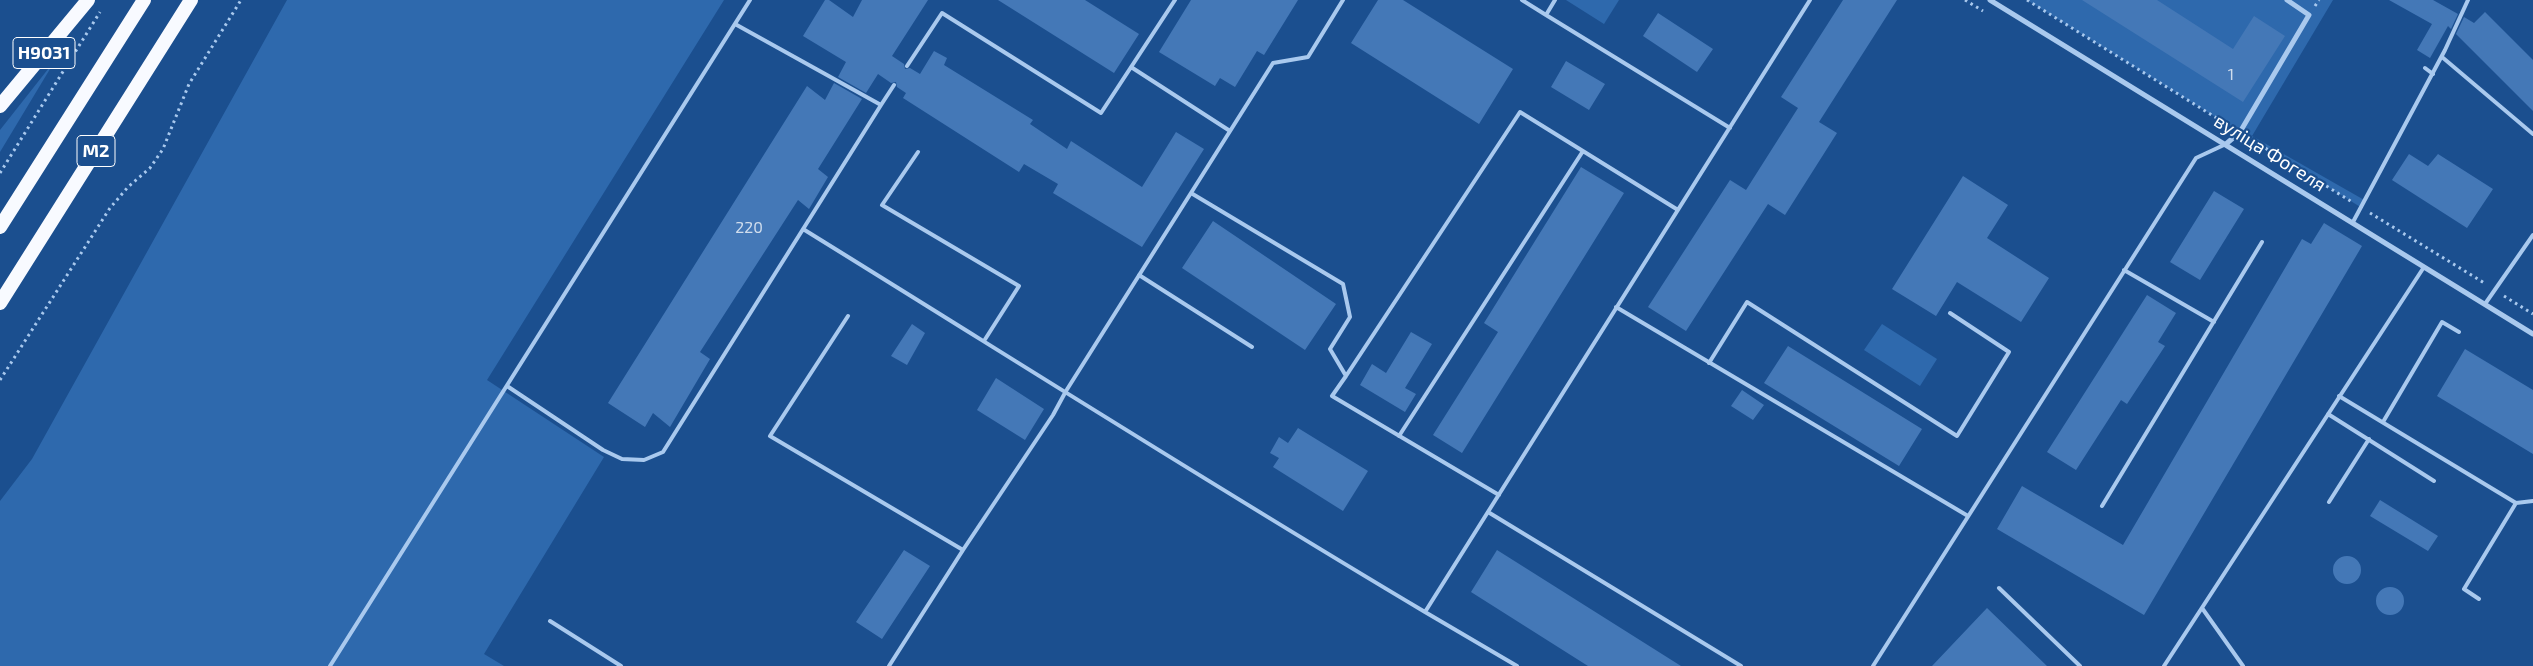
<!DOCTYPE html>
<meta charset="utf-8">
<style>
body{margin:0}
canvas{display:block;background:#1b4f8f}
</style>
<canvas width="2533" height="666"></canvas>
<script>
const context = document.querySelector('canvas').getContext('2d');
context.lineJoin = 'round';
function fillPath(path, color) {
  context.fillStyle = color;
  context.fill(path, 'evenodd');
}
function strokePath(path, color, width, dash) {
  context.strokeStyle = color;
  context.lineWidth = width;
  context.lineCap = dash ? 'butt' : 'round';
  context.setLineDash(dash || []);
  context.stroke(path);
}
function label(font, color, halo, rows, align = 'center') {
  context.font = font + ' "Exo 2",sans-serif';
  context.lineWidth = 4.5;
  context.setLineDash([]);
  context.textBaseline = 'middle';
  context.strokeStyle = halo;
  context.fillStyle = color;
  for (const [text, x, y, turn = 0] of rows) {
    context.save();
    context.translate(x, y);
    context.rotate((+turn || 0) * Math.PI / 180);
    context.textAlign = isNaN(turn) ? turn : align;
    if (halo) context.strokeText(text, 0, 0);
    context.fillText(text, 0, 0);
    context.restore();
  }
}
const green = new Path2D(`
 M287,0H724L487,380L604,457L484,654L504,666H0V501L32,459Z
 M1566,0H1619L1604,24Z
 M2027,0H2333L2252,136L2366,201L2362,208Z
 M56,59L0,152V130Z
 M1882,324L1937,359L1920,386L1864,350Z`);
const building = new Path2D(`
 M825,0H829L853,17L862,0H928L892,56L904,64L905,69L910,68L920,74L934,51L947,58L944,65L1033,120L1030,124L1067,149L1071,141L1142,187L1176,132L1204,149L1142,247L1053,193L1058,184L1024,164L1019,172L903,98L906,93L897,87L896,82L891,83L878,74L866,93L838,77L846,62L803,36Z
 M998,0H1085L1139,34L1114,73Z
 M1191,0H1298L1264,55L1257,51L1235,87L1220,78L1215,86L1159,52Z
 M1378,0H1403L1513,69L1479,124L1351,43Z
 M1843,0H1897L1819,122L1837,133L1785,215L1768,204L1686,331L1648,307L1730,180L1746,190L1798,108L1781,97Z
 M2082,0H2157L2233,49L2254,16L2285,36L2243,102Z
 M2389,0H2433L2458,14L2451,29L2448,26L2430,58L2417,50L2432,24Z
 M2485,12L2533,60V111L2456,34L2464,17L2474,23Z
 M1658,13L1713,49L1697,72L1643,36Z
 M1566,61L1605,84L1589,110L1551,87Z
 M834,83L862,99L818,169L828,177L809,209L798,200L700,352L710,359L670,427L653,413L645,427L608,403L807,86L825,100Z
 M2409,154L2428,166L2438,154L2493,189L2467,228L2392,180Z
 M1581,167L1624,193L1462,453L1433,435L1498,332L1484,323Z
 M1963,176L2008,205L1987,238L2049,278L2021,322L1957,282L1936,316L1892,289Z
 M2214,191L2244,209L2200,280L2170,262Z
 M1213,221L1336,304L1305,350L1182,268Z
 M2324,223L2362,246L2144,615L1997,529L2022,486L2123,545L2302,239L2311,244Z
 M2147,295L2176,313L2158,342L2165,346L2127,404L2121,400L2076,470L2047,452Z
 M912,324L925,333L907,365L891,356Z
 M1411,332L1432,344L1405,388L1416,394L1405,412L1360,385L1372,364L1386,373Z
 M1788,346L1922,429L1899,466L1764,383Z
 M2465,349L2533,390V454L2437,396Z
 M996,378L1044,409L1025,440L977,410Z
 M1742,390L1764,405L1753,420L1731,406Z
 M1298,428L1368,471L1343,511L1273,467L1279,458L1270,453L1279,437L1288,443Z
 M2380,500L2438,536L2428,551L2370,516Z
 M904,550L930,566L882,639L856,622Z
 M1497,550L1681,666H1588L1471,592Z
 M2333 570a14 14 0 1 1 28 0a14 14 0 1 1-28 0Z
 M2376 601a14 14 0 1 1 28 0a14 14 0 1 1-28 0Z
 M1987,608L2047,666H1932Z`);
const path = new Path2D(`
 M1965,0L1983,11
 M2027,0L2231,127
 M2315,6L2319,0
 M2249,138L2352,202
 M0,173L100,12
 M2370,213L2486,284
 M2504,296L2533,314
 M0,380L110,208L128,187L150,168L163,149L189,84L241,0`);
const service = new Path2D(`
 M1522,0L1546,15L1555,0
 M1546,15L1730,128
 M2442,57L2533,134
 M907,66L942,13L1101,113L1175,0
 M1131,67L1230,131
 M2425,68L2433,74
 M881,105L894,85
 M918,152L882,205L1019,286L984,341
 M1191,193L1343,284L1350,317L1330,349L1346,376L1332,396L1499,495
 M2353,222L2445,50L2468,0
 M803,229C1010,357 1216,488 1425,612
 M2124,270L2214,322
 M1139,275L1252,347
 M2485,304L2533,235
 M1616,307L1968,516
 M848,316L770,436L963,550L1053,415L1066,391L1273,63L1308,57L1343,0
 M1709,363L1747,302L1957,436L2009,352L1950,313
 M1346,376L1520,112L1678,210
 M507,386L603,450L622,459L644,460L663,452L881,105L735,24
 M2339,396L2516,503L2464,589L2479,599
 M2328,414L2434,481
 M2383,422L2442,322L2459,332
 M1399,436L1583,151
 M2329,502L2369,439
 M2516,503L2533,501
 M2102,506L2262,242
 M1488,512L1741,666
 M1999,588L2080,666
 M2202,608L2243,666
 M550,621L621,666
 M330,666L750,0
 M889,666L963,550
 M1517,666L1425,612L1810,0
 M1873,666L2196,158L2226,144
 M2164,666L2424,267`);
const minor = new Path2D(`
 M1990,0L2533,334
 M2226,144L2240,132L2309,15L2287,0`);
const trunk = new Path2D(`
 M0,106L88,0
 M0,227L144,0
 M0,303L191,0`);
const numberNames = [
 ["1",2231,75],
 ["220",749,228]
];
const shields = [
 [44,53,62],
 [96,151,38]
];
const shieldNames = [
 ["Н9031",44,53],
 ["М2",96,151]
];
const streetNames = [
 ["вуліца Фогеля",2270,153,32]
];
fillPath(green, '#2e69ad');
fillPath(building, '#4478b7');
strokePath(path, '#a9c9ee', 3, [2.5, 4]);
strokePath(service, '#a9c9ee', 4);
strokePath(minor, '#a9c9ee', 5);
strokePath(trunk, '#f8faff', 14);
label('16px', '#d0dded', null, numberNames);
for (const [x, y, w] of shields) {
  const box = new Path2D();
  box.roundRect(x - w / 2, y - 15.5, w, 31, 4);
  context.fillStyle = '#1b4f8f';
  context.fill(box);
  strokePath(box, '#fff', 1);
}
label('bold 18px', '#fff', null, shieldNames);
label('19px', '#fff', '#1b4f8f', streetNames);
</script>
